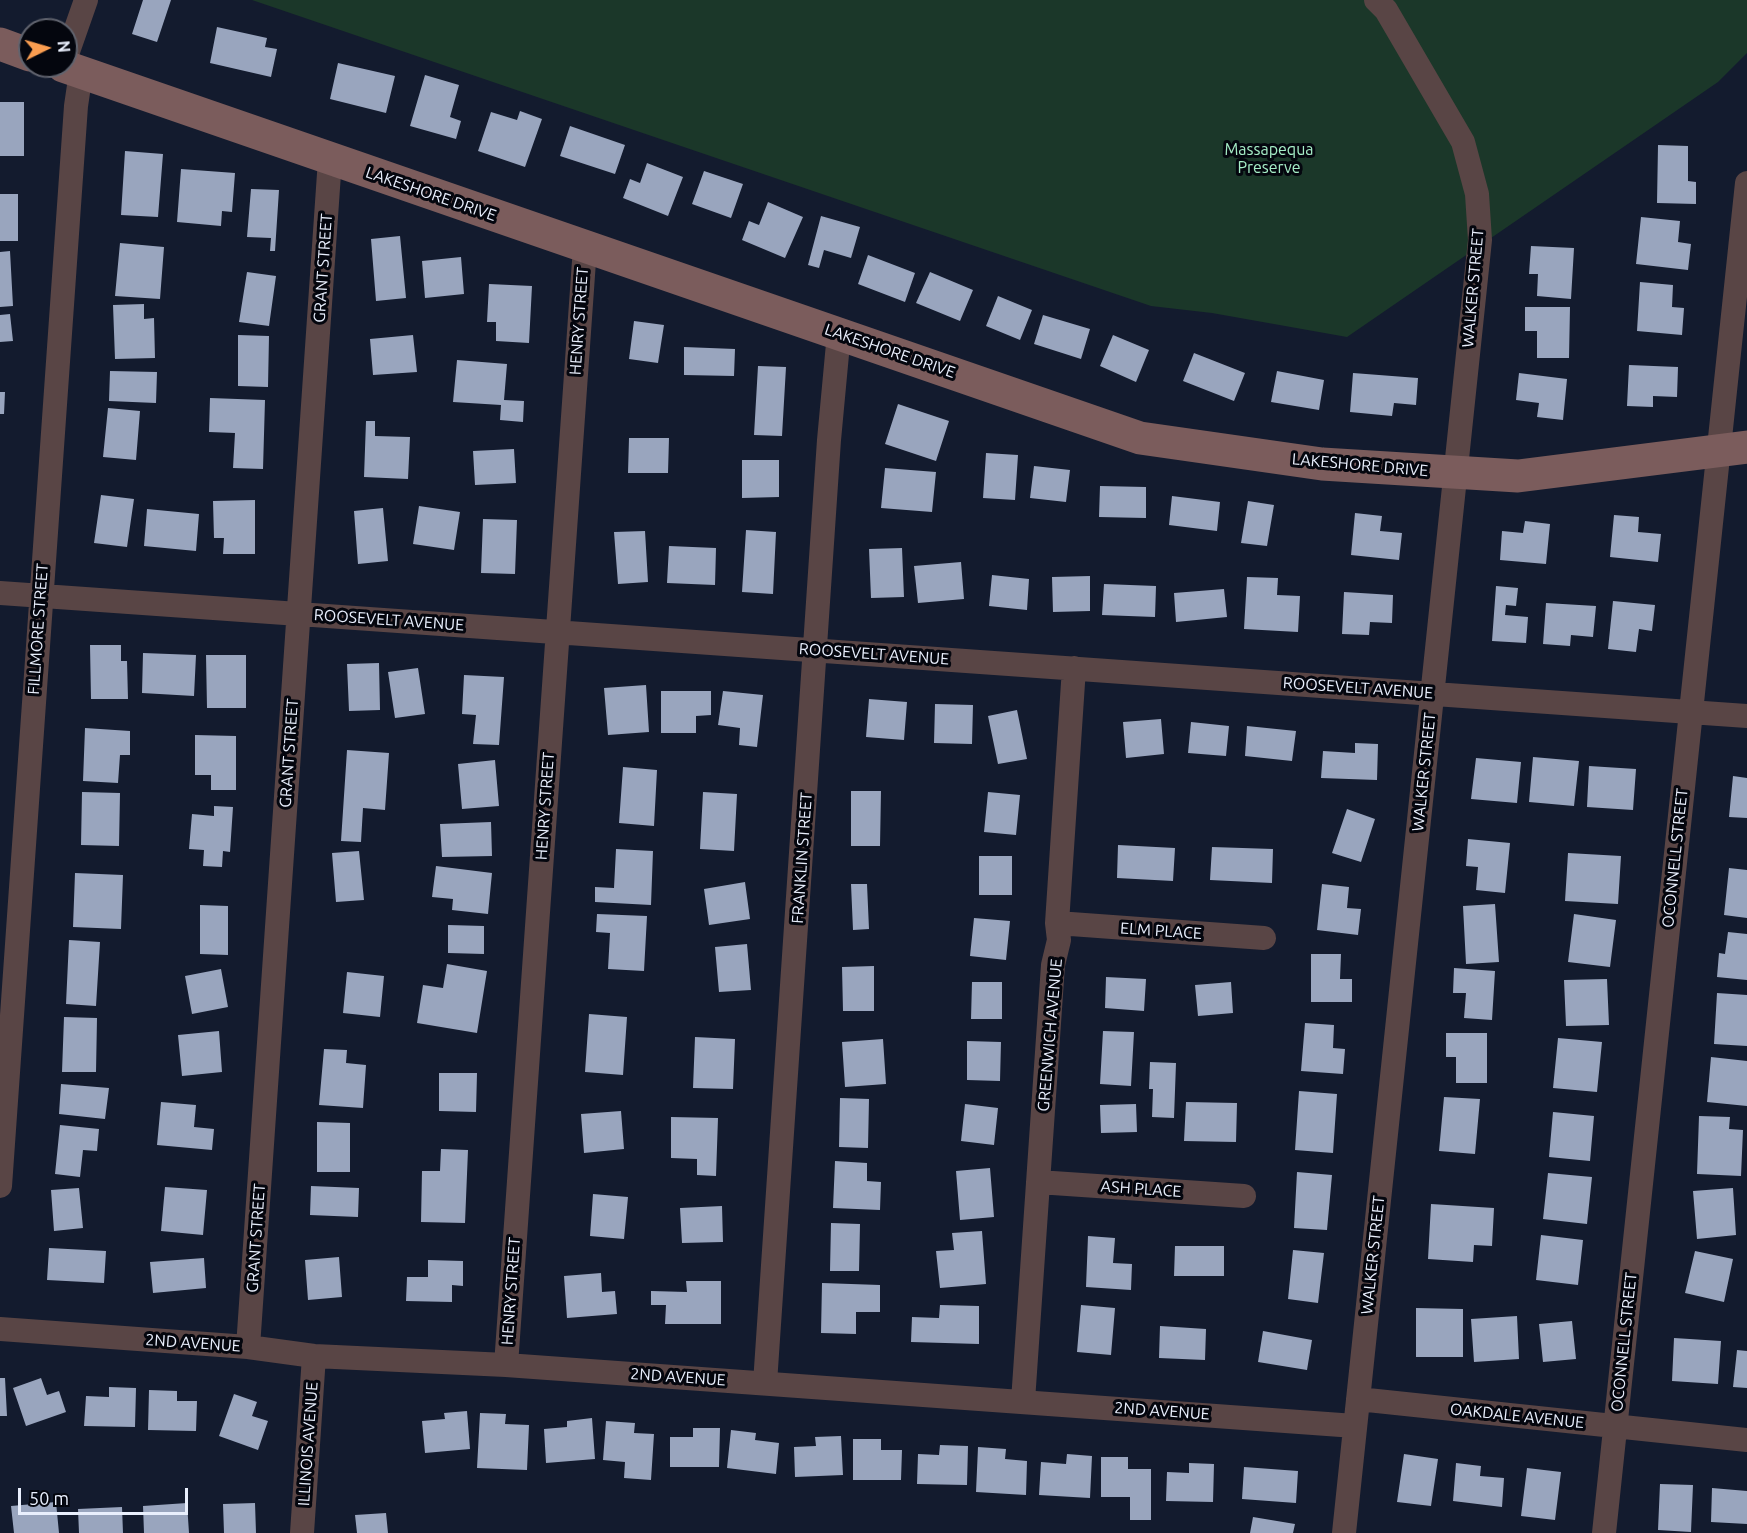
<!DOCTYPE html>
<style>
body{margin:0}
#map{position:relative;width:1747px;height:1533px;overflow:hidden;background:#131b2e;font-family:Ubuntu,sans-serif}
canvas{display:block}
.north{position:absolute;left:18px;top:18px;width:60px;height:60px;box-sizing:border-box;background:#04060e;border:2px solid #60636e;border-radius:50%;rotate:85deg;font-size:16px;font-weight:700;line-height:24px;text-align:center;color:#e9effd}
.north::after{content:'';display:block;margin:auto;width:21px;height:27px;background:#fb9e51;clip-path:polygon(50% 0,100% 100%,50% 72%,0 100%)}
.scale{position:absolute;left:18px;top:1488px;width:170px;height:27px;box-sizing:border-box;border:3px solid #e9effd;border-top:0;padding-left:8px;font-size:18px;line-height:21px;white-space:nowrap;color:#e9effd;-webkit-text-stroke:4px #04060e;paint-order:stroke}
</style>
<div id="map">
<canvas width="1747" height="1533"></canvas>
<div class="north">N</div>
<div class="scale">50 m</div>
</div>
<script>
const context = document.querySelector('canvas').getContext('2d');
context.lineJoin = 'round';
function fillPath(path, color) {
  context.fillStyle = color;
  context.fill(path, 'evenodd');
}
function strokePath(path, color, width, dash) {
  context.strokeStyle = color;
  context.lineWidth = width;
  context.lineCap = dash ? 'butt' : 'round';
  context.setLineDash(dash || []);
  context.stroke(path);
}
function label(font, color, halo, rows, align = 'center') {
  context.font = font + ' Ubuntu,sans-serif';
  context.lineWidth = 6;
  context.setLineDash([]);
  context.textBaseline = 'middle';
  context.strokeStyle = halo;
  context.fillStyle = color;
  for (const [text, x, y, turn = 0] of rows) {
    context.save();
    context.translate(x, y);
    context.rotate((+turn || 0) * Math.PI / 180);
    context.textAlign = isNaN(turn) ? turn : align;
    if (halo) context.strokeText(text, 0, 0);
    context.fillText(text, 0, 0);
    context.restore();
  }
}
const green = new Path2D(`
 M252,0H1747V53L1718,82L1347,337L1212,313L1151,306Z`);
const building = new Path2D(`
 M143,0H171L157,42L132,34Z
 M217,27L267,38L265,47L277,49L271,77L210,63Z
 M338,63L395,76L386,113L330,99Z
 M425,75L459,85L450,117L461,121L456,139L410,126Z
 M0,102H24V156H0Z
 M520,111L542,119L525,167L478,151L491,112L517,120Z
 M570,126L625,145L615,174L560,156Z
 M1658,145L1688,146V181L1696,182V204L1657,203Z
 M125,151L163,154L158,217L121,215Z
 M647,163L683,177L668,216L623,198L630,179L640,183Z
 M181,169L235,173L232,212L222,211L221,226L177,222Z
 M704,171L743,184L731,218L692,204Z
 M251,189L279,190L275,251H270L271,238L247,237Z
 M0,194H18V241H0Z
 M768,202L803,217L785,258L742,240L749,221L759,225Z
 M821,216L860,227L851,258L824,250L819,268L808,265Z
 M1641,217L1680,221L1678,242L1691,244L1688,270L1636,264Z
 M400,236L406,298L376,301L371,239Z
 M120,243L164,247L160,299L115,296Z
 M1531,246L1574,248L1571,299L1537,296L1538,274H1529Z
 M10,251L13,306L0,307V252Z
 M868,255L915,273L905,302L858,284Z
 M461,257L464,294L425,298L422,261Z
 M247,272L276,276L269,326L239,322Z
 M930,272L973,290L960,321L916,303Z
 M1640,282L1673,285L1672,307L1684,308L1682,335L1637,331Z
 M489,284L532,286L529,343L496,341V322H487Z
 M998,296L1032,310L1020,340L986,326Z
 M144,304V319L154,318L155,358L115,359L113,305Z
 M1525,307H1570L1569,358H1537V331H1525Z
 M10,314L13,341L0,342V315Z
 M1043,315L1090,329L1081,359L1034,344Z
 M634,321L664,325L658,363L629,359Z
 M238,335L269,336L268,387L238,386Z
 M413,335L417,372L373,375L370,339Z
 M1113,335L1149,350L1136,382L1100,366Z
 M684,347L735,349L734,376L684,375Z
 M1194,353L1245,373L1234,401L1183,381Z
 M457,360L507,364L504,400L524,401L523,422L500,420L501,405L453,402Z
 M1629,365L1678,367L1677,397L1653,396V407L1627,406Z
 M758,366L786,367L782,436L754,435Z
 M110,371L157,372L156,403L109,401Z
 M1277,371L1324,380L1319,410L1271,402Z
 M1353,373L1418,378L1416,405L1394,403L1392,416L1350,412Z
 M1519,373L1567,379L1563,420L1537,417L1539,403L1516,400Z
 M0,392H5L4,414H0Z
 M210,398L265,400L263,469L233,468L235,433L209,432Z
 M898,404L949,421L936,461L885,444Z
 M108,408L140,411L136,460L103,457Z
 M366,421H375V436L410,437L408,479L364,477Z
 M629,438H669L668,473H628Z
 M514,449L516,483L475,485L473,451Z
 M986,453L1018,455L1015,500L983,498Z
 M742,460H779V497L742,498Z
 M1034,466L1070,470L1066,502L1030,498Z
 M885,468L936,472L932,512L881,508Z
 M1100,486L1146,487V518L1099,517Z
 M101,495L134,499L127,547L94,543Z
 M1172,496L1220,502L1217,531L1169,525Z
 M255,500V554H223L224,538H214L213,501Z
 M1248,501L1274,505L1267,546L1241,543Z
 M419,506L460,512L454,550L413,544Z
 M383,508L388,561L358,564L354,511Z
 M147,509L199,514L196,551L144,546Z
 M1355,513L1382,516L1380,531L1402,533L1399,560L1351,555Z
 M1614,515L1639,517L1638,532L1661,534L1658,562L1610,557Z
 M483,519L517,520L515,574L481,573Z
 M1525,521L1550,524L1546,564L1500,560L1502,531L1523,533Z
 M746,530L776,532L773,594L742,592Z
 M645,531L648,582L618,584L614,532Z
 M669,546L716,548L715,585L667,583Z
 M902,548L904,597L871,598L869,549Z
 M961,562L964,599L918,603L914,566Z
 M992,575L1029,579L1027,610L989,606Z
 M1090,576V611L1053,612L1052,577Z
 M1247,577L1278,578L1277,595L1300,596L1298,632L1244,629Z
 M1104,584L1156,586L1155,617L1102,615Z
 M1496,586L1518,588L1516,606L1506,605L1505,615L1528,617L1526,643L1492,641Z
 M1224,589L1227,617L1176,622L1174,593Z
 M1344,592L1393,595L1392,623L1370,622L1369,635L1342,634Z
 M1613,601L1655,605L1652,631L1639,629L1636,652L1608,649Z
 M1546,603L1596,606L1593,637L1571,635L1570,646L1543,644Z
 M90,645H121V661H127L128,699H91Z
 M143,653L196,655L194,696L142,693Z
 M206,655H246V708H207Z
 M379,663L380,710L349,711L347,664Z
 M418,668L425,714L395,718L388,672Z
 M464,675L504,677L499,745L473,744L476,715L462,714Z
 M646,685L649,732L608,735L604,688Z
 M661,691H711V715L696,716V733H661Z
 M723,691L763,695L757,747L739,745L740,728L718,725Z
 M869,699L907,702L904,740L866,737Z
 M935,704L973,705L972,744L934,743Z
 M1017,710L1027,759L998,764L988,716Z
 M1161,719L1164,754L1126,758L1123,722Z
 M1191,722L1229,726L1226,756L1188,753Z
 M1247,726L1296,731L1292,761L1245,756Z
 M85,728L130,731V755H120L118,783L83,781Z
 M195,735L236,736V790H211V775H195Z
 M1355,743L1378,744L1377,780L1321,778L1323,751L1355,753Z
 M347,750L389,753L385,810L363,808L361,842L341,841Z
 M1533,757L1579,761L1574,806L1529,802Z
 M1476,758L1521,762L1517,803L1471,799Z
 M495,760L499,806L462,809L458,764Z
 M1589,766L1636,769L1633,810L1587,807Z
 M623,767L657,770L654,826L619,823Z
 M1733,776L1747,778V818L1729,817Z
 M851,791H881L880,846H851Z
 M82,792L120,793L119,846L81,845Z
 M703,792L737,794L734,851L700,849Z
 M988,792L1020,795L1016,835L984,832Z
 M214,806L233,807L230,852L223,851L222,867L203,866L204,850L189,849L192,814L214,816Z
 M1347,809L1375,819L1361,862L1332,853Z
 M491,822L492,856L442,857L440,824Z
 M1468,839L1510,843L1505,893L1476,890L1478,867L1466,866Z
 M1118,845L1175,848L1173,881L1117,878Z
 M1212,847L1273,849L1272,883L1210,880Z
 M616,849L653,851L651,905L595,902V887L614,888Z
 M359,851L364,900L336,902L332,853Z
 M1568,853L1621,856L1618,904L1565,901Z
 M979,856H1012V895H979Z
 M436,866L492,873L488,914L452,910L453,899L432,897Z
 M1729,868L1747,870V918L1724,915Z
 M75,873L123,875L121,929L73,927Z
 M745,882L750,919L709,925L704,889Z
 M851,884H867L869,929L853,930Z
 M1322,884L1349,887L1347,908L1361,909L1358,935L1317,930Z
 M1495,904L1499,962L1466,964L1463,906Z
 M200,905L228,906V955L200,954Z
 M597,914L647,916L644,971L608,969L610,933L596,932Z
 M1574,914L1616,920L1610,967L1568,962Z
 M974,918L1010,921L1006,960L970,956Z
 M448,925L484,926V954L448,953Z
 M1728,932L1747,934V980L1717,977L1719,953L1725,954Z
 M69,940L100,942L96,1006L66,1004Z
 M747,944L751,990L719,992L715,947Z
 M1311,954H1341L1340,979H1352V1002H1311Z
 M447,964L487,971L477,1033L417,1023L423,985L443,988Z
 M874,966V1011H843L842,967Z
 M1454,968L1495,971L1492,1020L1464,1018L1466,993H1453Z
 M221,969L228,1007L192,1014L185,976Z
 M347,972L384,976L380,1017L343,1013Z
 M1106,977L1146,979L1144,1011L1105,1008Z
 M1607,979L1609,1025L1566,1026L1564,980Z
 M972,982H1002V1019H971Z
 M1231,982L1233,1013L1198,1016L1195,985Z
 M1717,993L1747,995V1046L1714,1044Z
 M589,1014L627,1017L623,1075L585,1072Z
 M64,1017L97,1018L96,1072H62Z
 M1305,1023L1334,1025L1333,1048L1345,1049L1343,1074L1301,1071Z
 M219,1031L222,1072L182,1076L178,1035Z
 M1103,1031L1134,1032L1131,1086L1100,1084Z
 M1446,1033H1487V1083H1456V1057H1446Z
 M695,1037L735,1039L733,1089L693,1088Z
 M1558,1038L1602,1042L1597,1092L1553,1088Z
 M883,1039L886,1084L845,1087L842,1042Z
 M967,1041L1001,1042L1000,1081L967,1080Z
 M324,1049L347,1050L346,1063L366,1065L363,1108L319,1105Z
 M1711,1057L1747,1061V1106L1707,1102Z
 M1150,1062L1176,1063L1174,1118L1152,1117L1153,1089H1149Z
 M439,1073H477L476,1112L439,1111Z
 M61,1084L109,1088L105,1119L59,1114Z
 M1299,1091L1337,1094L1333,1153L1295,1150Z
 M1444,1097L1480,1099L1475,1154L1439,1151Z
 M840,1098L869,1099L868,1148L839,1147Z
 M161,1102L196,1105L194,1127L214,1129L212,1150L157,1145Z
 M1186,1102L1237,1103L1236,1142L1184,1141Z
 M965,1104L998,1108L994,1145L961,1141Z
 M1136,1104L1137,1132L1101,1133L1100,1105Z
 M621,1111L624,1149L584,1153L581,1114Z
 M1553,1112L1594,1116L1590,1161L1549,1157Z
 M1699,1116L1730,1117L1729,1129L1743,1130L1741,1176L1697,1174Z
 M671,1117L718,1118L716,1176L697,1175V1159L671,1158Z
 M317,1122L350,1123V1172H317Z
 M60,1125L99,1129L97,1151L83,1150L80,1177L55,1174Z
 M441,1149L468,1150L465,1223L421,1222L422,1171H440Z
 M835,1161L867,1163V1181L881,1182L880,1210L833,1208Z
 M990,1168L994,1217L960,1220L956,1171Z
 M1297,1172L1332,1175L1327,1230L1294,1228Z
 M1548,1173L1592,1177L1587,1224L1543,1219Z
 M311,1186L359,1188L358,1217L310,1215Z
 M165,1187L207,1190L203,1235L161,1231Z
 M79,1188L83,1228L54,1231L51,1190Z
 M1733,1188L1736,1235L1697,1239L1693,1191Z
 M593,1194L628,1197L624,1239L590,1236Z
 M1431,1204L1494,1208L1492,1246L1474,1245L1473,1262L1428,1259Z
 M722,1206L723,1242L682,1243L680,1208Z
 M831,1223L860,1224L859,1271H830Z
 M982,1231L986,1284L940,1288L936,1251L954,1250L952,1233Z
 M1541,1235L1583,1240L1578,1285L1536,1280Z
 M1088,1236L1115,1238L1113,1263L1132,1264L1131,1290L1086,1287Z
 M1175,1246H1224V1276H1174Z
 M49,1248L106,1251L104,1283L47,1280Z
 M1293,1250L1324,1253L1318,1303L1288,1299Z
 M1695,1251L1733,1259L1724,1302L1685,1293Z
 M339,1257L342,1297L308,1300L305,1260Z
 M204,1258L206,1288L153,1293L150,1262Z
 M428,1260L463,1261V1286L452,1285V1302L406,1301L407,1277H428Z
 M601,1273L602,1292L615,1291L617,1314L567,1318L564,1276Z
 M686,1281H721V1324H665L666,1305H651V1291L687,1292Z
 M822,1283L880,1285V1312H856V1334L821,1333Z
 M940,1305L979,1306V1344L911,1342L912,1317L939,1318Z
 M1081,1305L1115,1308L1111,1355L1077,1352Z
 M1416,1308L1463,1309V1357H1416Z
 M1517,1316L1519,1359L1474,1362L1471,1319Z
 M1572,1321L1576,1359L1543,1362L1539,1324Z
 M1160,1326L1206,1329L1205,1360L1159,1358Z
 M1263,1331L1312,1340L1307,1370L1258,1362Z
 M1674,1338L1721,1341L1718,1384L1672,1381Z
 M1737,1350L1747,1351V1388L1733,1387Z
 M0,1378H5L7,1416H0Z
 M41,1378L47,1395L59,1391L66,1412L26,1426L13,1388Z
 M109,1387L136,1388L135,1427L84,1426L86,1396L109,1397Z
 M149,1390L177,1391V1401H197L196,1431L148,1430Z
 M234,1394L257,1402L252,1416L268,1421L258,1450L219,1436Z
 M467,1411L470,1449L425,1453L422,1421L445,1419L444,1413Z
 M480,1413L506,1414L505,1424L529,1425L527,1470L477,1468Z
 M592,1418L595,1459L546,1463L544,1429L567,1427V1421Z
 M606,1421L635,1423L634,1433L654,1434L651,1480L624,1478L625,1462L603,1460Z
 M693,1428H720L719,1467H670V1437H693Z
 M731,1430L756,1433L755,1440L779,1443L776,1474L727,1468Z
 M841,1436L843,1475L795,1477L794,1447L816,1446L815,1437Z
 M853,1439H881V1450H902L901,1480H853Z
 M940,1445L968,1446L967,1485L917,1484L918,1454L939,1455Z
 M978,1447L1006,1449L1005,1459L1027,1461L1026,1495L976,1492Z
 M1067,1454L1092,1456L1090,1498L1039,1495L1041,1462L1066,1464Z
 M1404,1454L1438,1459L1431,1506L1397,1502Z
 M1101,1457H1128V1469H1151V1520H1130V1497H1101Z
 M1189,1463L1214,1464L1213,1502L1166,1501L1167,1472L1189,1473Z
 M1456,1463L1481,1466L1480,1476L1504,1478L1502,1507L1453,1501Z
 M1244,1467L1298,1471L1296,1503L1242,1499Z
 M1527,1468L1561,1472L1555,1520L1521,1516Z
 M1660,1484L1693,1485L1691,1532L1658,1530Z
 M1712,1488L1747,1491V1524L1711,1522Z
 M56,1502L59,1533H14L11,1506Z
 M187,1503L189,1533H144L143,1506Z
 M255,1503L256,1533H224L223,1504Z
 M122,1507L123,1533H79L78,1509Z
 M386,1513L388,1533H357L355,1515Z
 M1253,1517L1295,1524L1293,1533H1250Z`);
const street = new Path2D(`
 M66,57L86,0
 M0,593L1747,716
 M1057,923L1264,938
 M1038,1182L1244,1196
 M0,1186L76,106L81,72
 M0,1329L248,1347L314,1356L506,1365L1355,1426
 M248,1347L330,159
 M506,1365L585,247
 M765,1383L829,440L839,333
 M1358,1399L1747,1440
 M1023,1401L1053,965L1059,940L1057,923L1074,668
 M302,1533L314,1356
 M1344,1533L1480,240L1477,194L1463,142L1386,10L1376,0
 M1604,1533L1747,183`);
const secondary = new Path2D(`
 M0,44L30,55
 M63,66L1140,438L1322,464L1518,476L1747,447`);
const parkNames = [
 ["Massapequa",1269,150],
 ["Preserve",1269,168]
];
const streetNames = [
 ["LAKESHORE DRIVE",431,194,19],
 ["GRANT STREET",323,268,-86],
 ["WALKER STREET",1473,288,-85],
 ["HENRY STREET",579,321,-86],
 ["LAKESHORE DRIVE",890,351,19],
 ["LAKESHORE DRIVE",1360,465,5],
 ["ROOSEVELT AVENUE",389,620,4],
 ["FILLMORE STREET",38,629,-86],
 ["ROOSEVELT AVENUE",874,654,4],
 ["ROOSEVELT AVENUE",1358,688,4],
 ["GRANT STREET",289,753,-86],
 ["WALKER STREET",1424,772,-84],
 ["HENRY STREET",545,806,-86],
 ["FRANKLIN STREET",802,858,-86],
 ["OCONNELL STREET",1675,858,-84],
 ["ELM PLACE",1161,931,4],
 ["GREENWICH AVENUE",1050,1035,-85],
 ["ASH PLACE",1141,1189,4],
 ["GRANT STREET",256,1238,-86],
 ["WALKER STREET",1373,1255,-84],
 ["HENRY STREET",511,1291,-86],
 ["OCONNELL STREET",1624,1342,-84],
 ["2ND AVENUE",193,1343,4],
 ["2ND AVENUE",678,1377,4],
 ["2ND AVENUE",1162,1411,4],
 ["OAKDALE AVENUE",1517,1416,6],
 ["ILLINOIS AVENUE",308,1444,-86]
];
fillPath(green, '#1b3729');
fillPath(building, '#99a5be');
strokePath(street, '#594545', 24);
strokePath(secondary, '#7b5c5c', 33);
label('16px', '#a6eec7', '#04060e', parkNames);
label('16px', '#e9effd', '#04060e', streetNames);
</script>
